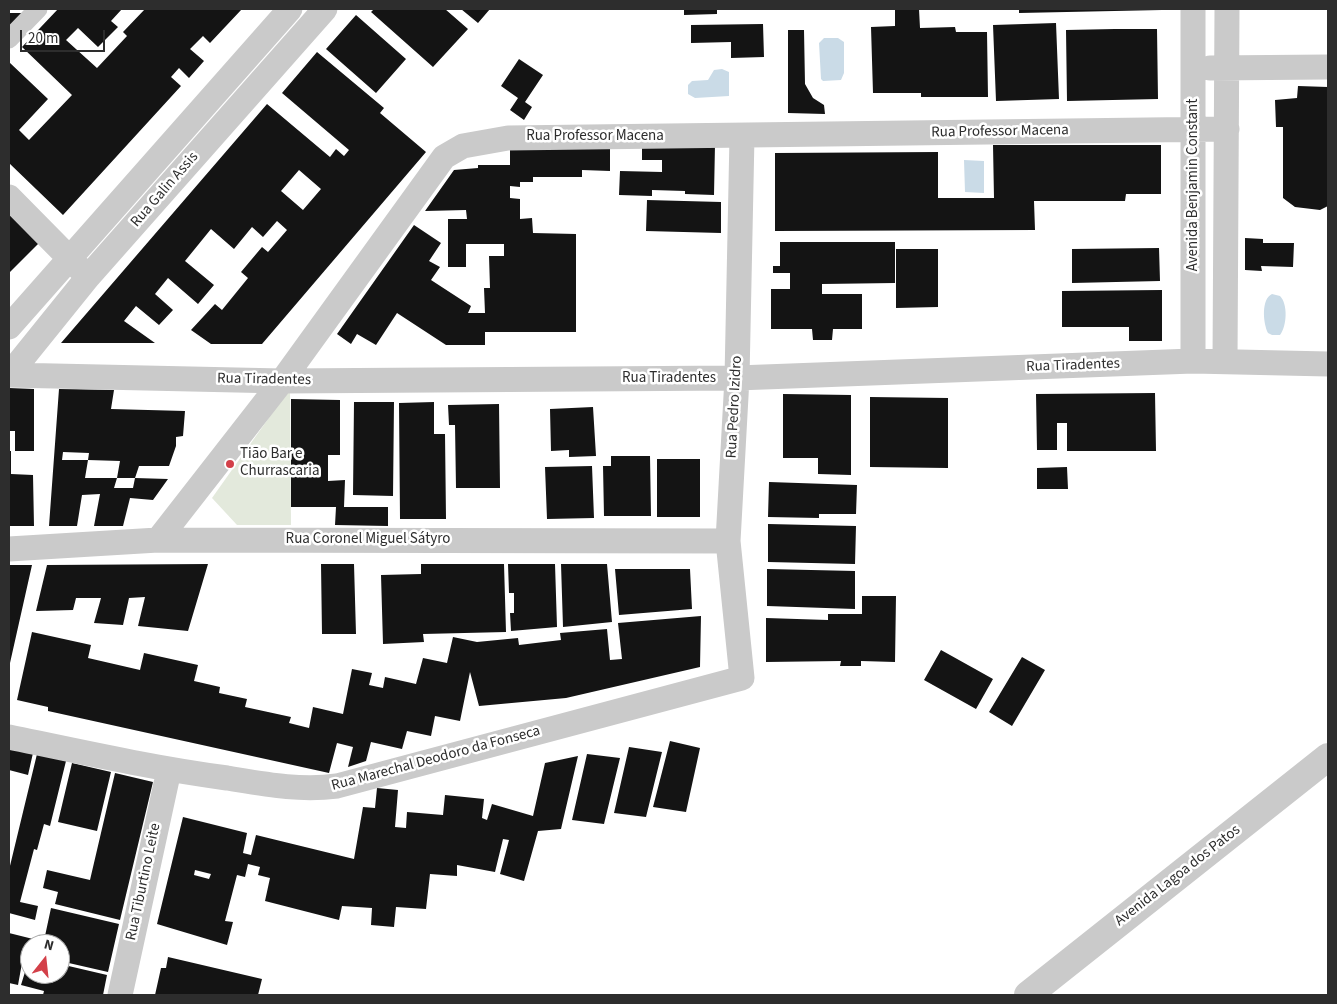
<!DOCTYPE html>
<meta charset="utf-8">
<style>
body{margin:0}
#map{position:relative;width:1337px;height:1004px;overflow:hidden;background:#fff;font-family:"Source Sans 3",sans-serif}
canvas{display:block}
.frame{position:absolute;inset:0;border:10px solid #2d2d2d;pointer-events:none}
.north{position:absolute;left:20px;top:934px;width:50px;height:50px;box-sizing:border-box;background:#fff;border:1px solid #ababab;border-radius:50%;rotate:16deg;font-size:14px;font-weight:700;line-height:20px;text-align:center;color:#2d2d2d}
.north::after{content:'';display:block;margin:auto;width:18px;height:22px;background:#d34049;clip-path:polygon(50% 0,100% 100%,50% 72%,0 100%)}
.scale{position:absolute;left:20px;top:30px;width:85px;height:22px;box-sizing:border-box;border:2px solid #2d2d2d;border-top:0;padding-left:6px;font-size:15px;line-height:18px;white-space:nowrap;color:#2d2d2d;-webkit-text-stroke:4px #fff;paint-order:stroke}
</style>
<div id="map">
<canvas width="1337" height="1004"></canvas>
<div class="frame"></div>
<div class="north">N</div>
<div class="scale">20 m</div>
</div>
<script>
const context = document.querySelector('canvas').getContext('2d');
context.lineJoin = 'round';
function fillPath(path, color) {
  context.fillStyle = color;
  context.fill(path, 'evenodd');
}
function strokePath(path, color, width, dash) {
  context.strokeStyle = color;
  context.lineWidth = width;
  context.lineCap = dash ? 'butt' : 'round';
  context.setLineDash(dash || []);
  context.stroke(path);
}
function label(font, color, halo, rows, align = 'center') {
  context.font = font + ' "Source Sans 3",sans-serif';
  context.lineWidth = 5;
  context.setLineDash([]);
  context.textBaseline = 'middle';
  context.strokeStyle = halo;
  context.fillStyle = color;
  for (const [text, x, y, turn = 0] of rows) {
    context.save();
    context.translate(x, y);
    context.rotate((+turn || 0) * Math.PI / 180);
    context.textAlign = isNaN(turn) ? turn : align;
    if (halo) context.strokeText(text, 0, 0);
    context.fillText(text, 0, 0);
    context.restore();
  }
}
const green = new Path2D(`
 M290,388L291,525H237L212,498Z`);
const water = new Path2D(`
 M824,38H838L844,42V73L841,80L823,81L821,79L819,43Z
 M722,69L729,72V96L695,98L688,94V85L692,81L708,80L714,70Z
 M964,160L984,161V193L965,192Z
 M1272,294L1280,296C1288,304 1287,326 1280,335H1272L1268,333C1263,323 1261,299 1272,294Z`);
const building = new Path2D(`
 M58,9H122L111,21L118,27L98,47L78,28L66,40L97,68L127,36L123,32L145,9H242L210,43L203,36L190,49L204,61L189,78L179,68L171,77L181,86L63,215L9,163V62L48,99L19,130L29,140L72,95L22,47Z
 M374,9H445L468,29L433,67L371,12Z
 M461,9H490L478,23Z
 M684,9H717V14L684,15Z
 M895,9H919L920,28L955,27L956,32H987L988,97H921V93H873L871,27L895,26Z
 M1019,9H1162V10L1019,13Z
 M9,13H24L9,29Z
 M356,15L406,59L376,93L326,49Z
 M1056,23L1059,99L996,101L993,25Z
 M763,24L764,57L731,58V42L691,43V25Z
 M1115,29H1157L1158,99L1067,101L1066,30Z
 M788,30H804L805,84L813,98L824,105L825,114L788,113Z
 M317,52L384,108L380,113L426,152L262,344H211L191,330L215,304L222,310L248,278L241,272L262,247L268,252L287,230L277,221L263,237L252,227L234,249L211,229L185,261L214,285L198,304L168,278L155,294L173,310L159,325L136,306L124,321L155,343H61L267,104L330,157L336,149L344,156L349,150L282,93ZM299,170L321,189L303,210L281,191Z
 M519,59L543,75L525,102L532,107L524,120L510,110L518,98L501,86Z
 M1298,86L1328,87V206L1320,210L1295,207L1283,198V127H1276L1275,100L1297,98Z
 M642,143L715,144L714,195L685,194V191L652,190V196L619,195L620,171L662,172V160H642Z
 M993,145H1161V194H1126L1125,201H1034L1035,230L775,231V153L938,152V198H994Z
 M510,146L610,147V171L582,170V177H533V182H520V187L510,186V198L520,199V219L532,218L533,233L576,234V332H485V345H446L397,313L376,345L357,334L351,344L337,334L414,225L441,243L429,261L440,267L431,280L471,306L468,313H485L484,288H490L489,256H504V244H466V267H448V219H467L466,210L425,211L454,170L478,168V165H510Z
 M647,200L721,202V233L646,231Z
 M9,214L39,243L9,273Z
 M1245,238L1263,239V243H1294L1293,267L1261,266L1262,271L1245,270Z
 M780,242H895V283L822,284V294H862V329H833L832,340H813L812,329H771V289H790V273H773V266H780Z
 M1159,248L1160,281L1072,283V249Z
 M896,249H938V307L896,308Z
 M1162,290V341H1129V327H1062V291Z
 M9,388L34,389V451H15V431H9Z
 M59,389L114,390L111,409L185,411L183,436L176,437V446L169,466H139L135,478H117L120,461L88,460L89,453L63,452L62,460H88L85,478H117L114,488H133L135,478L168,479L153,500L130,498L123,526H94L100,494L82,495L77,526H49Z
 M1155,393L1156,451H1067V423H1057V450H1037L1036,394Z
 M783,394L851,395V475L818,474V458H783Z
 M870,397L948,398V468L870,467Z
 M291,399L340,400V455H328V481L345,480L344,507H388V526L335,525L336,507H291Z
 M354,402H394L393,496L353,495Z
 M434,402V434H445L446,519H400L399,403Z
 M499,404L500,488H456L455,425H449L448,405Z
 M593,407L596,456L569,457V450L551,451L550,409Z
 M9,451H11V474L33,475L34,526H9Z
 M611,456H650L651,516H604L603,466H611Z
 M657,459H700V517H657Z
 M592,466L594,518L547,519L545,467Z
 M1067,467L1068,489H1037V468Z
 M769,482L857,485L856,514H819V518L768,517Z
 M768,524L856,526L855,564L768,562Z
 M208,564L188,631L138,626L145,597L129,598L123,625L94,623L101,598H76L73,610L36,611L47,565Z
 M321,564H354L356,634H322Z
 M421,564H504L506,632L423,634L424,642L383,644L381,575L421,574Z
 M508,564H555L557,627L511,631L510,613H514V593H509Z
 M561,564H607L612,622L563,627Z
 M9,565H32L10,663L9,662Z
 M615,569H690L692,609L619,615Z
 M767,569L855,571V609L767,606Z
 M862,596H896L895,662L861,661V666H840L841,661L766,662V618L828,620V614H862Z
 M701,616L700,667L566,698L479,706L470,672L460,721L435,716L431,736L407,731L402,749L371,742L366,761L348,767L353,747L337,743L329,773L48,711V707L17,700L32,632L91,645L88,658L140,670L144,653L198,665L194,681L220,687L219,693L247,699L245,707L291,717L289,723L309,728L313,707L343,714L352,669L372,673L369,685L383,688L385,677L416,684L423,658L447,663L453,637L477,642L518,638L519,645L561,640L560,633L607,629L610,660L622,659L618,623Z
 M941,650L993,679L976,709L924,680Z
 M1022,657L1045,670L1012,726L989,712Z
 M670,741L700,748L686,812L653,807Z
 M629,747L662,752L646,817L614,813Z
 M9,748L33,753L28,775L9,770Z
 M37,754L66,761L50,826L44,824L37,850L34,849L20,902L38,906L35,920L9,913V870Z
 M587,754L620,758L604,824L572,820Z
 M578,756L561,829L538,831L524,881L500,874L509,840L503,839L495,872L457,865V876L430,874L426,909L396,907L394,927L371,925L372,908L342,906L339,920L265,901L270,878L258,875L260,867L248,864L245,877L237,875L225,921L233,922L227,945L157,924L183,817L247,833L243,853L251,855L256,835L354,859L363,807L375,808L377,788L398,790L395,827L406,828L407,812L443,815L445,795L484,799L482,818L487,820L492,804L533,816L545,763ZM195,870L211,874L209,879L194,875Z
 M72,763L111,772L97,831L58,822Z
 M115,773L153,782L120,920L55,904L58,892L43,888L47,870L90,880Z
 M51,908L119,924L108,972L60,961V944H37L39,935L45,936Z
 M9,933L33,939L29,953L24,952L18,985L9,983Z
 M168,957L262,979L258,995H155L161,968H166Z
 M60,964L107,975L103,995H43L44,991L21,985L25,972L44,976V974H60Z`);
const pedestrian = new Path2D(`
 M9,39L38,9`);
const minor = new Path2D(`
 M1210,68L1328,67
 M9,197L81,270
 M9,327L290,9
 M1193,361V9
 M1225,361L1227,9
 M9,375L282,381L737,378L1193,361L1328,364
 M9,375L88,277L325,9
 M158,540L282,381L444,157L463,146L508,138L1227,129
 M9,549L158,540L728,541
 M9,737C81,752 153,768 227,778C264,784 299,791 337,786L742,678L728,541L737,378L742,136
 M120,995L169,770`);
const tertiary = new Path2D(`
 M1028,995L1328,757`);
const markers = [
 [230,464,5,"#d34049"]
];
const streetNames = [
 ["Rua Professor Macena",1000,132,-1],
 ["Rua Professor Macena",595,137],
 ["Avenida Benjamin Constant",1194,185,-90],
 ["Rua Galin Assis",165,190,-49],
 ["Rua Tiradentes",1073,366,-2],
 ["Rua Tiradentes",669,379],
 ["Rua Tiradentes",264,380,1],
 ["Rua Pedro Izidro",735,407,-87],
 ["Rua Coronel Miguel Sátyro",368,540],
 ["Rua Marechal Deodoro da Fonseca",436,759,-15],
 ["Avenida Lagoa dos Patos",1178,876,-38],
 ["Rua Tiburtino Leite",144,882,-78]
];
const poiNames = [
 ["Tião Bar e",240,455],
 ["Churrascaria",240,472]
];
fillPath(green, '#e3e9dc');
fillPath(water, '#cadbe7');
fillPath(building, '#141414');
strokePath(pedestrian, '#cacaca', 19);
strokePath(minor, '#cacaca', 25);
strokePath(tertiary, '#cacaca', 28);
for (const [x, y, r, color] of markers) {
  const dot = new Path2D();
  dot.arc(x, y, r, 0, 2 * Math.PI);
  context.fillStyle = color;
  context.fill(dot);
  strokePath(dot, '#fff', 2);
}
label('15px', '#2d2d2d', '#fff', streetNames);
label('15px', '#2d2d2d', '#fff', poiNames, 'left');
</script>
